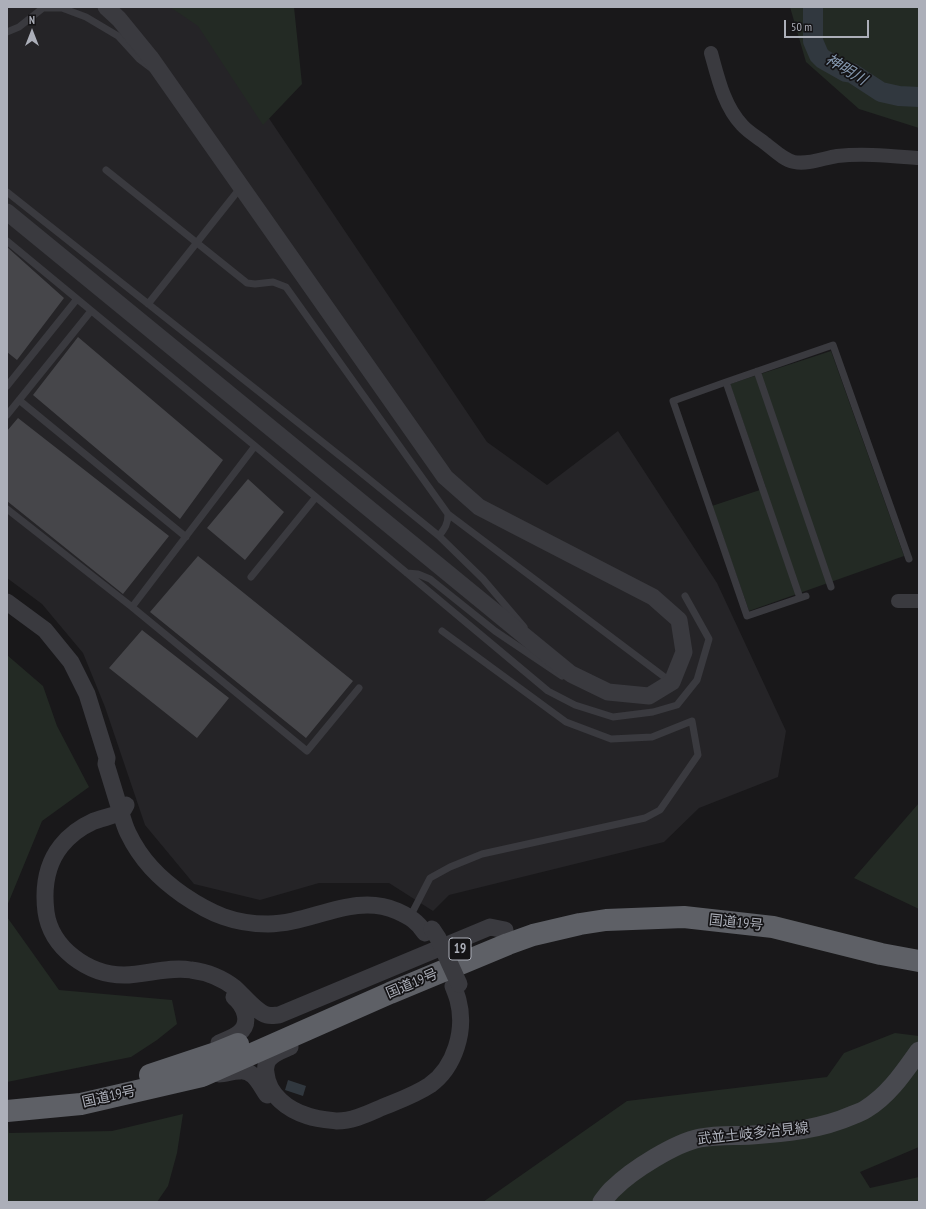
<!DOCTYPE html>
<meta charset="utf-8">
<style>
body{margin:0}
#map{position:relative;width:926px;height:1209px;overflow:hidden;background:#19181a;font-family:"PT Sans Narrow",sans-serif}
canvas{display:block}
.frame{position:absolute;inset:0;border:8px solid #acafb9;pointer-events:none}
.north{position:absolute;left:12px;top:12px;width:40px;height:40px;-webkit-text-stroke:3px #141315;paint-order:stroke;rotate:0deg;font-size:11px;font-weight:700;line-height:16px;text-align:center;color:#acafb9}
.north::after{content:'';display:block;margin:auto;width:14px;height:18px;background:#acafb9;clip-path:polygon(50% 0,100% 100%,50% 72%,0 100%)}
.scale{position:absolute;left:784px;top:20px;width:85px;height:18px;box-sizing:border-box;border:2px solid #acafb9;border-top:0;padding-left:5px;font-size:12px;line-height:14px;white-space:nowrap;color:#acafb9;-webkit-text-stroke:3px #141315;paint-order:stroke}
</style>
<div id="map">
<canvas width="926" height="1209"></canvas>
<div class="frame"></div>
<div class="north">N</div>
<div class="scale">50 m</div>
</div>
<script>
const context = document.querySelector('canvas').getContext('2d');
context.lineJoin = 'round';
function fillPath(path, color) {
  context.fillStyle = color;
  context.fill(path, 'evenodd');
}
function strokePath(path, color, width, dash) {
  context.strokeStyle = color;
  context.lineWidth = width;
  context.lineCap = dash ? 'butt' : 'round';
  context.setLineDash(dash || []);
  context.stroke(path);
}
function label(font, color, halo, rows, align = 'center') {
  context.font = font + ' "PT Sans Narrow","Noto Sans JP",sans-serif';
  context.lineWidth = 3.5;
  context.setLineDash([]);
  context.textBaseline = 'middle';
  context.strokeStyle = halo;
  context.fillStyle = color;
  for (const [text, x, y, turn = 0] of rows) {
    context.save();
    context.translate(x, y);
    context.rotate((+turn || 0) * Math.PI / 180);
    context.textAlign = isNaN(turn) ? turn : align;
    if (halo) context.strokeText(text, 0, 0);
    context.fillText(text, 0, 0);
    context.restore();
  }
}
const built = new Path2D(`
 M7,7H189L200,16L487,442L547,485L618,431L717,583L786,731L778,777L699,808L664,842L449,895L433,911L389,883H319L260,900L194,884L145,825L105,707L83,653L42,604L7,578Z`);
const green = new Path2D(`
 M170,7H294L302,84L263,125L198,26Z
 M790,7H919V128L859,109L806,62Z
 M831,351L904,556L749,611L712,506L766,488L730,384Z
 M7,655L43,686L57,726L89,787L42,821L7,906Z
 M919,803V909L854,878Z
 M7,917L59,990L172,1000L177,1024L157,1040L131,1057L7,1082Z
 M895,1033L919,1036V1147L860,1172L870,1188L919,1177V1202H483L627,1101L827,1077L844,1053Z
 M7,1112L9,1133L112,1131L183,1114L177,1153L168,1186L157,1202H7Z`);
const water = new Path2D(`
 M288,1080L306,1086L303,1096L285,1090Z`);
const river = new Path2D(`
 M813,7V41L819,55L823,59L846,72L852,73L881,92L899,96L919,97`);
const building = new Path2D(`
 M7,247L64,298L17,360L7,352Z
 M78,337L223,460L180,519L33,395Z
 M18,418L169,536L123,594L7,501V431Z
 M248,479L284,512L245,560L207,528Z
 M198,556L353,681L306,738L150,612Z
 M142,630L229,698L197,738L109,668Z`);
const service = new Path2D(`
 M7,32L19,27L43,8H62L86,17L118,36L139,59L151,68
 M106,170L247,283L255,284L273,282L286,287L448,514C448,524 445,528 439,536
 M7,192L354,467L439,536L483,579L524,627
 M7,241L255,446L548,691L575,705L613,717L653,712L677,705L697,680L709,639L685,596
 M148,304L241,187
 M757,371L831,587
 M726,382L673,401L747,616L800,598
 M7,386L77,299
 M19,400L186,537
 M7,415L91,311
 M7,509L132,607L307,751L359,688
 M448,514L671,682
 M407,573L418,574L430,579L495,631L562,676
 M251,577L316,497
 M806,596L800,598L726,382L833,345L909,559
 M132,607L255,446
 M410,917L430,878L450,867L482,854L645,818L660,810L698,755L692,721L652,737L611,739L566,722L442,631`);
const minor = new Path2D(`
 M711,53C718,78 724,106 742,125C749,133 759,138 766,144C775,151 784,160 794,162C808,165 824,158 837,156C864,153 892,156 919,158
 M898,601H919`);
const tertiary = new Path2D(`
 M7,212L571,674L608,692L649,696L672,682L684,652L679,620L653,597L479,507L445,477L150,57L119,19L106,7
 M7,602L45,630L71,662L87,694L107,758L106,764C111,780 116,797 121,813C123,820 125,827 128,833C141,860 159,878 183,895C211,914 234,924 268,924C311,924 354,892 397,911C410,917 417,921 425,933
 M126,805C125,807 123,811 121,812C117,815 98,819 92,822C81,827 69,836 61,846C46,865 43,888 46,912C51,948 88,975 124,975C146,975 169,966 191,970C207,972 222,978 235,988C244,996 256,1012 267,1015C271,1016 276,1015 279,1015L490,927L505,930
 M219,1043C225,1040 233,1038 239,1033C252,1023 244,1005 234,997
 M290,1047C283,1050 274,1053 269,1059C266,1063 265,1068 266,1073C268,1095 288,1110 308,1116C316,1119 328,1120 337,1121C354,1121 369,1113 383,1107C400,1100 415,1095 430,1085C455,1067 466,1030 458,1000C457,996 455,991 453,986
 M219,1074C226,1074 232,1071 239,1071C254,1069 260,1085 267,1095`);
const secondary = new Path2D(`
 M602,1202C606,1197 609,1192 614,1188C632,1170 675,1143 700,1138C717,1135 734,1136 752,1135C786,1133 821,1129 853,1115C857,1113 862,1112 866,1109C889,1095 904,1072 919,1051`);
const trunk = new Path2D(`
 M150,1075L216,1053L238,1044
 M7,1111L81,1104L202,1076L390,993L508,944L533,935L580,924L606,920L684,917L773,927L881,954L919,961`);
const tertiaryBridge = new Path2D(`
 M432,929L438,938L459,984`);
const shields = [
 [460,949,22]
];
const shieldNames = [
 ["19",460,949]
];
const streetNames = [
 ["国道19号",736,923,6],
 ["国道19号",412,984,-23],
 ["国道19号",109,1097,-13],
 ["武並土岐多治見線",753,1134,-6]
];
const waterNames = [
 ["神明川",846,70,31]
];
fillPath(built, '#252427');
fillPath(green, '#232a24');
fillPath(water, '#31383f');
strokePath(river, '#31383f', 20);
fillPath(building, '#46464a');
strokePath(service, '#3a3a3f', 7);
strokePath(minor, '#3a3a3f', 14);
strokePath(tertiary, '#3a3a3f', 17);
strokePath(secondary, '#48494f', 19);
strokePath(trunk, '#5e6066', 22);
strokePath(tertiaryBridge, '#3a3a3f', 17);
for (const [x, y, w] of shields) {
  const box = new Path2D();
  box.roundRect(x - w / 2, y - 11, w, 22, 3);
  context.fillStyle = '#141315';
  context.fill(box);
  strokePath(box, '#acafb9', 1);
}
label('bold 13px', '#acafb9', null, shieldNames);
label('14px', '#acafb9', '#141315', streetNames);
label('italic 15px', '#8699b0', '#141315', waterNames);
</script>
